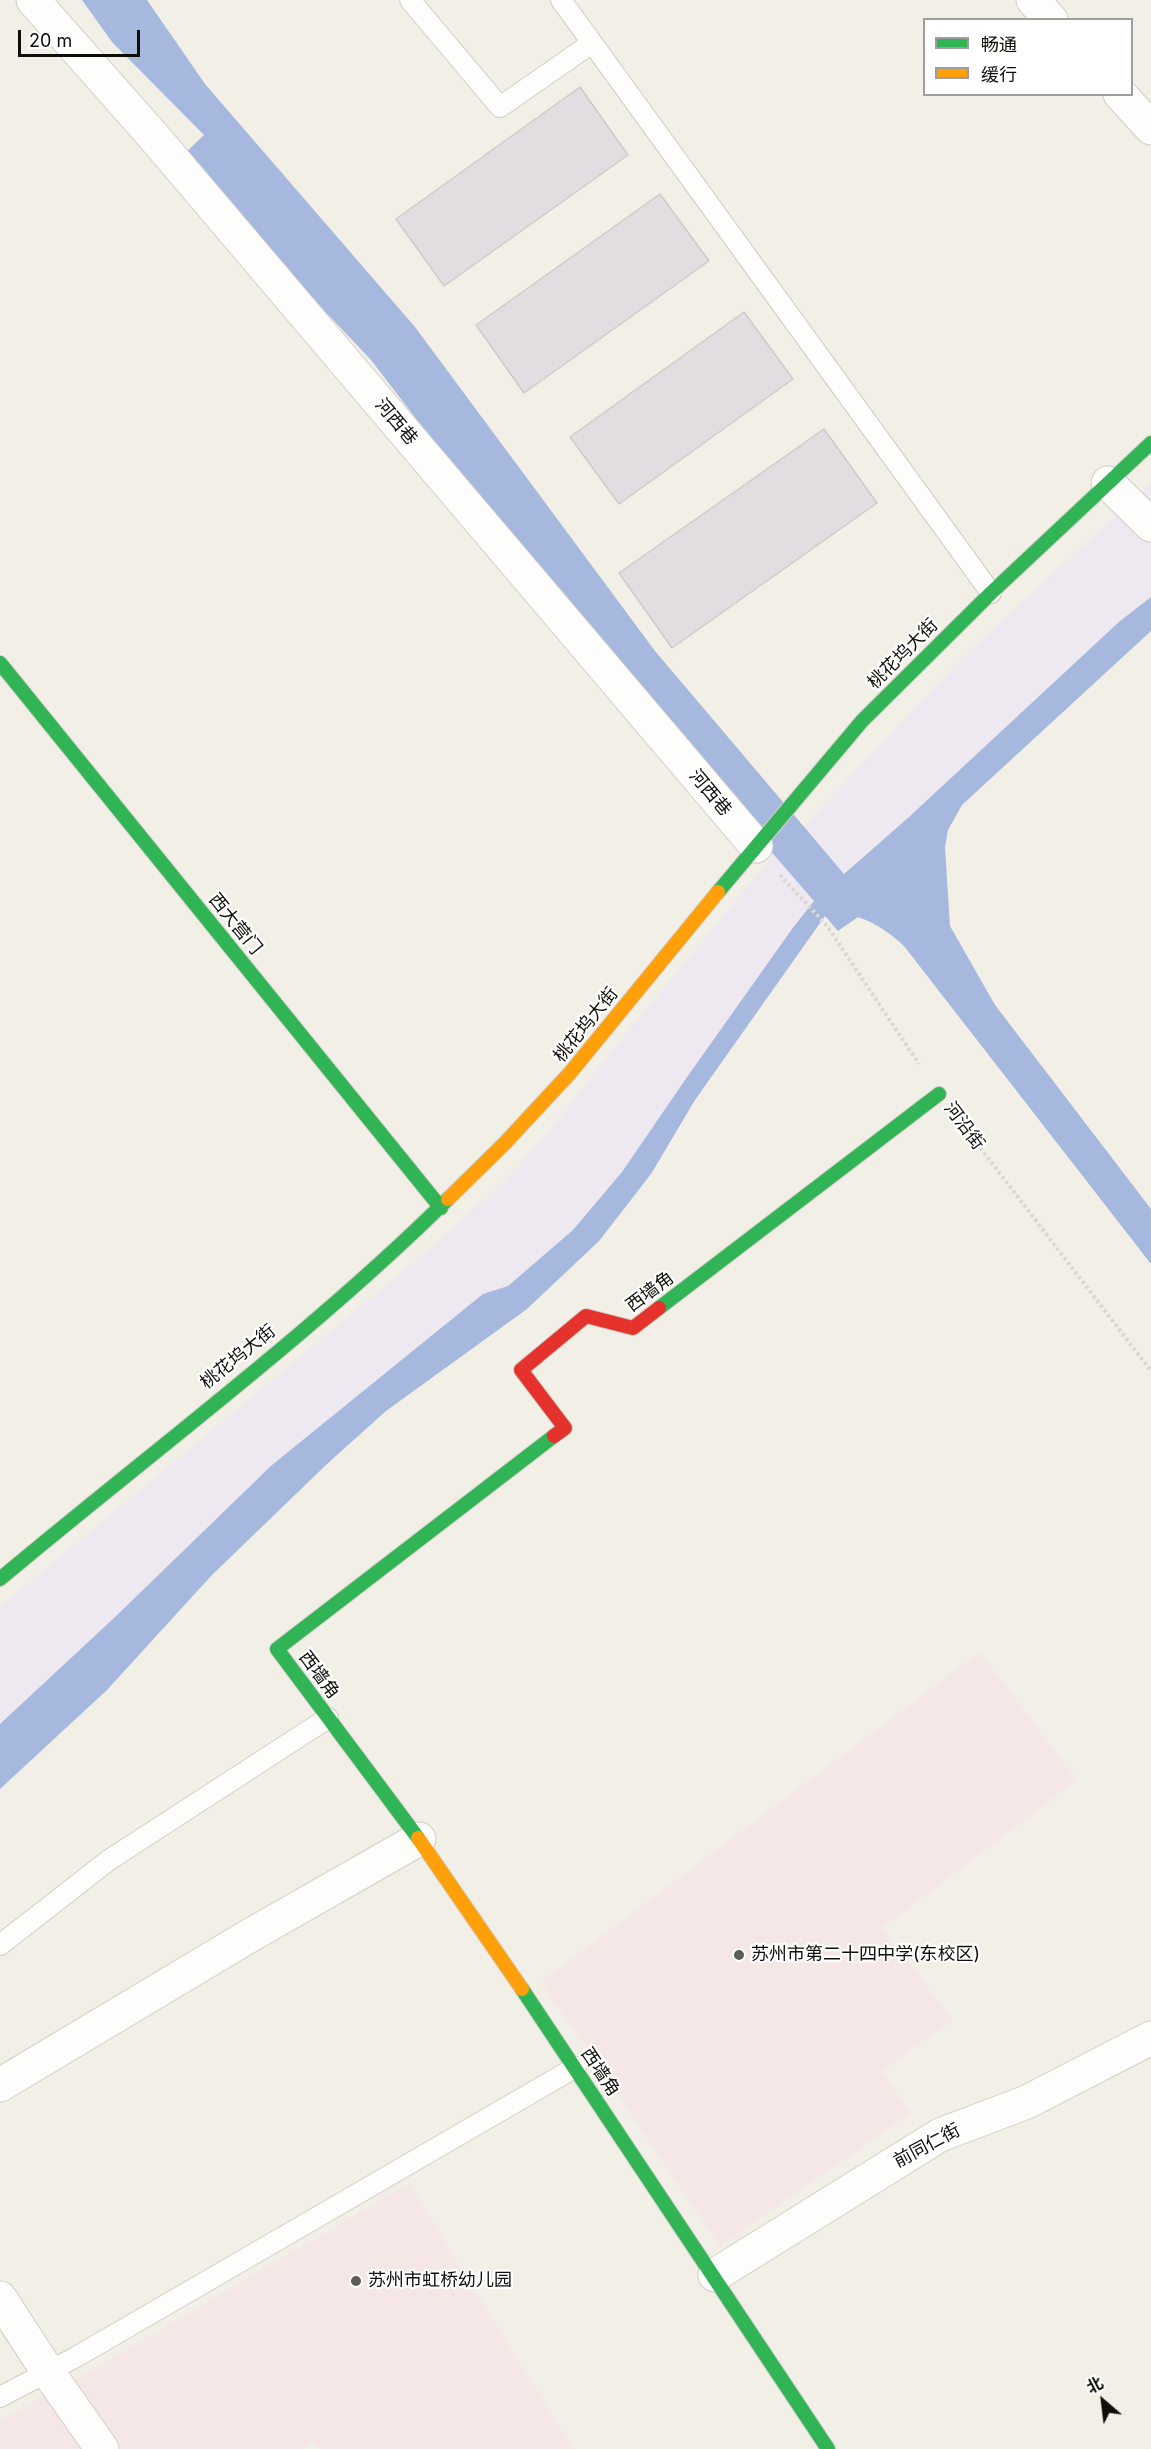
<!DOCTYPE html>
<meta charset="utf-8">
<style>
body{margin:0}
#map{position:relative;width:1151px;height:2449px;overflow:hidden;background:#f2efe6;font-family:Inter,"Noto Sans SC",sans-serif}
canvas{display:block}
.legend{position:absolute;left:923px;top:18px;width:210px;height:78px;box-sizing:border-box;background:#fefffe;border:2px solid #9e9e9b;margin:0;padding:8px 10px;list-style:none;font-size:18px;color:#0f0d07}
.legend li{display:flex;align-items:center;gap:12px;height:30px}
.legend b{width:30px;border:2px solid #9e9e9b}
.north{position:absolute;left:1073px;top:2371px;width:60px;height:60px;-webkit-text-stroke:4px #fefffe;paint-order:stroke;rotate:332deg;font-size:16px;font-weight:700;line-height:24px;text-align:center;color:#0f0d07}
.north::after{content:'';display:block;margin:auto;width:21px;height:27px;background:#0f0d07;clip-path:polygon(50% 0,100% 100%,50% 72%,0 100%)}
.scale{position:absolute;left:18px;top:30px;width:122px;height:27px;box-sizing:border-box;border:3px solid #0f0d07;border-top:0;padding-left:8px;font-size:18px;line-height:21px;white-space:nowrap;color:#0f0d07;-webkit-text-stroke:4px #fefffe;paint-order:stroke}
</style>
<div id="map">
<canvas width="1151" height="2449"></canvas>
<ul class="legend">
<li><b style="height:8px;background:#30b455"></b>畅通</li>
<li><b style="height:8px;background:#ff9f0a"></b>缓行</li>
</ul>
<div class="north">北</div>
<div class="scale">20 m</div>
</div>
<script>
const context = document.querySelector('canvas').getContext('2d');
context.lineJoin = 'round';
function fillPath(path, color) {
  context.fillStyle = color;
  context.fill(path, 'evenodd');
}
function strokePath(path, color, width, dash) {
  context.strokeStyle = color;
  context.lineWidth = width;
  context.lineCap = dash ? 'butt' : 'round';
  context.setLineDash(dash || []);
  context.stroke(path);
}
function label(font, color, halo, rows, align = 'center') {
  context.font = font + ' Inter,"Noto Sans SC",sans-serif';
  context.lineWidth = 4.5;
  context.setLineDash([]);
  context.textBaseline = 'middle';
  context.strokeStyle = halo;
  context.fillStyle = color;
  for (const [text, x, y, turn = 0] of rows) {
    context.save();
    context.translate(x, y);
    context.rotate((+turn || 0) * Math.PI / 180);
    context.textAlign = isNaN(turn) ? turn : align;
    if (halo) context.strokeText(text, 0, 0);
    context.fillText(text, 0, 0);
    context.restore();
  }
}
const commercial = new Path2D(`
 M1151,483V597L1120,621L909,817L863,856L815,901L792,929L622,1172L573,1230L508,1286L483,1294L272,1465L114,1618L0,1724V1607L432,1247L504,1181L547,1134L612,1051L775,853L804,826L967,653Z`);
const education = new Path2D(`
 M980,1652L1077,1780L882,1928L953,2020L881,2071L911,2113L720,2246L541,1982Z
 M409,2183L573,2449H320L314,2441L302,2449H123L75,2380Z
 M48,2393L85,2449H0V2421Z`);
const water = new Path2D(`
 M82,0H147L205,84L415,327L655,651L844,874L909,817L1120,621L1151,597V631L962,805L948,830L945,847L950,926L995,1005L1151,1209V1264L904,946C890,933 876,923 858,917L838,931L825,916L695,1100L651,1174L599,1241L527,1309L386,1411L327,1464L211,1576L107,1690L0,1789V1724L114,1618L272,1465L483,1294L508,1286L573,1230L622,1172L685,1080L792,929L814,901L578,629L371,360L180,158L204,135L112,42Z`);
const building = new Path2D(`
 M580,87L628,155L444,286L396,219Z
 M660,194L709,261L524,393L476,325Z
 M744,312L793,379L619,504L570,437Z
 M824,429L877,503L672,648L619,573Z`);
const path = new Path2D(`
 M780,875L827,926L919,1064
 M962,1124L1151,1371`);
const lane = new Path2D(`
 M410,0L500,107L592,43
 M561,0L991,593
 M0,1945L109,1860L328,1718
 M0,2397L76,2357L576,2067`);
const street = new Path2D(`
 M33,0L154,137L756,846
 M1033,0L1051,20
 M1120,94L1151,128
 M1108,483L1151,525
 M0,2085L249,1936L419,1839
 M715,2275L940,2135L1027,2102L1151,2038
 M0,2298L48,2372L102,2449`);
const fast = new Path2D(`
 M0,663L441,1208
 M718,892L862,721L991,593L1151,443
 M659,1308L939,1094
 M0,1579C149,1454 310,1335 448,1199
 M418,1838L277,1649L554,1436
 M522,1989L828,2449`);
const slow = new Path2D(`
 M448,1199L505,1143L570,1073L718,892
 M418,1838L522,1989`);
const jam = new Path2D(`
 M554,1436L565,1428L521,1370L586,1316L633,1328L659,1308`);
const markers = [
 [739,1955,6,"#5e5c55"],
 [356,2281,6,"#5e5c55"]
];
const streetNames = [
 ["河西巷",396,422,50],
 ["桃花坞大街",903,654,-45],
 ["河西巷",710,793,50],
 ["西大营门",235,924,51],
 ["桃花坞大街",586,1025,-51],
 ["河沿街",964,1126,53],
 ["西墙角",650,1292,-37],
 ["桃花坞大街",238,1357,-39],
 ["西墙角",319,1675,53],
 ["西墙角",600,2072,56],
 ["前同仁街",927,2146,-28]
];
const poiNames = [
 ["苏州市第二十四中学(东校区)",751,1955],
 ["苏州市虹桥幼儿园",368,2281]
];
fillPath(commercial, '#eee8f0');
fillPath(education, '#f6e7e7');
fillPath(water, '#a6b8de');
fillPath(building, '#e1dde0');
strokePath(building, '#cdcbca', 1.5);
strokePath(lane, '#d0cdc6', 22);
strokePath(street, '#d0cdc6', 35);
strokePath(fast, '#d0cdc6', 16);
strokePath(slow, '#d0cdc6', 16);
strokePath(jam, '#d0cdc6', 16);
strokePath(path, '#d8d7d4', 4, [3, 3]);
strokePath(lane, '#fdfdfb', 20);
strokePath(street, '#fdfdfb', 33);
strokePath(fast, '#30b455', 14);
strokePath(slow, '#ff9f0a', 14);
strokePath(jam, '#e5322d', 14);
for (const [x, y, r, color] of markers) {
  const dot = new Path2D();
  dot.arc(x, y, r, 0, 2 * Math.PI);
  context.fillStyle = color;
  context.fill(dot);
  strokePath(dot, '#fefffe', 2);
}
label('18px', '#0f0d07', '#fefffe', streetNames);
label('18px', '#0f0d07', '#fefffe', poiNames, 'left');
</script>
